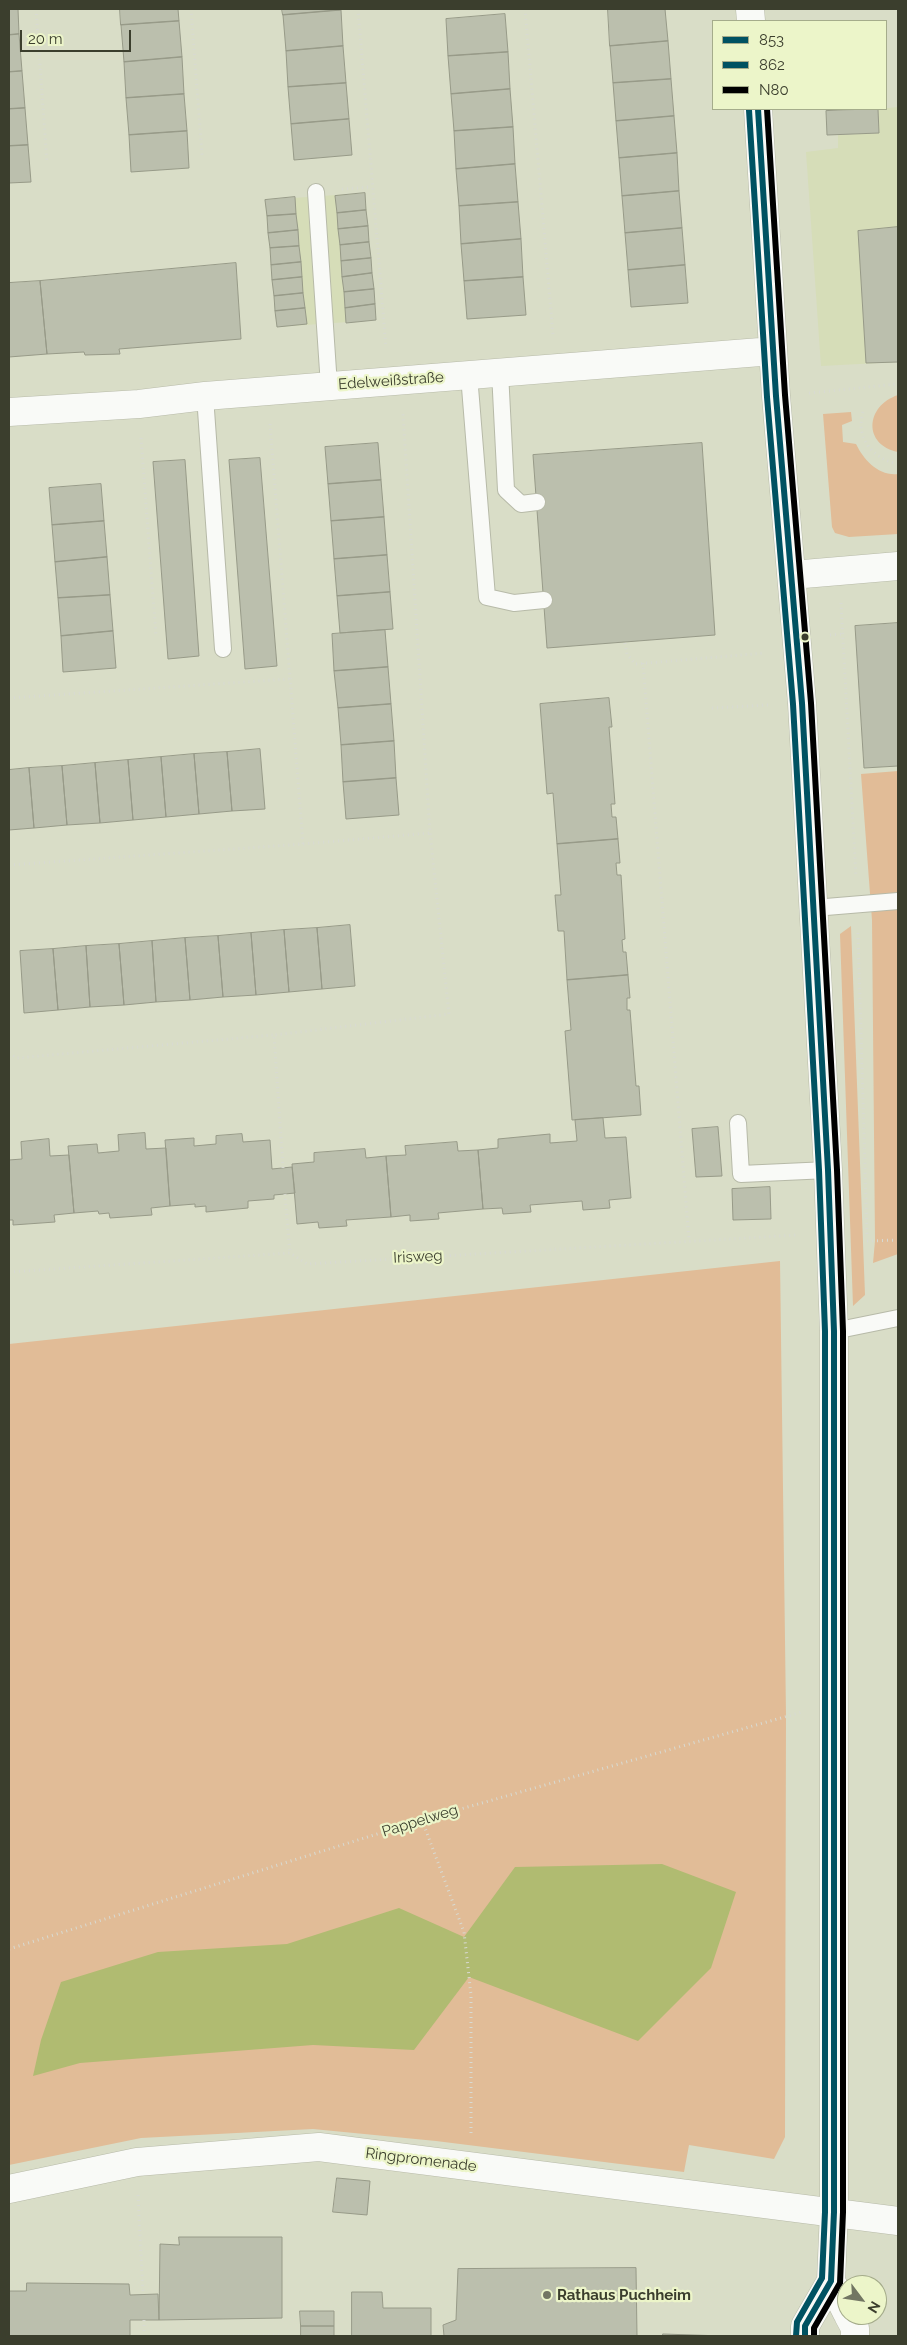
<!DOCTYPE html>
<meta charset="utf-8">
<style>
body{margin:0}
#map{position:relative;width:907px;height:2345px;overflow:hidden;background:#d9ddc7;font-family:Raleway,sans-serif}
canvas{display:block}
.frame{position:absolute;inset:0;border:10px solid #3b3e2d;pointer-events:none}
.legend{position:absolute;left:712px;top:20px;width:175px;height:90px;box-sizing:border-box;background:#ecf5c9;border:1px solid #a5ac8b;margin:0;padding:6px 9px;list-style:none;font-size:15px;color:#3b3e2d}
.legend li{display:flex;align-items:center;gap:10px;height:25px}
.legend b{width:25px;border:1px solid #a5ac8b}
.north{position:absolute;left:837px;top:2275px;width:50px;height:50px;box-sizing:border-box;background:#ecf5c9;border:1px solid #a5ac8b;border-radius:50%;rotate:121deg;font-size:14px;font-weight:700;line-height:20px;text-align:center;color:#3b3e2d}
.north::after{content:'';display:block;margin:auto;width:18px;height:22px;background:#727663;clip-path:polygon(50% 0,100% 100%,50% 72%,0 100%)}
.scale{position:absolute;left:20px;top:30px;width:111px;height:22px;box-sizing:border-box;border:2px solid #3b3e2d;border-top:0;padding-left:6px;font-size:15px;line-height:18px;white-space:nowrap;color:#3b3e2d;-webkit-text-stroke:4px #ecf5c9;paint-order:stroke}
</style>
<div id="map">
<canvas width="907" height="2345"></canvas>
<div class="frame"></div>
<ul class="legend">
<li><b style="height:6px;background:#005262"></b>853</li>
<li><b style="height:6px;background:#005262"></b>862</li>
<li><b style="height:6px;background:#000"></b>N80</li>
</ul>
<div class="north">N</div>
<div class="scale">20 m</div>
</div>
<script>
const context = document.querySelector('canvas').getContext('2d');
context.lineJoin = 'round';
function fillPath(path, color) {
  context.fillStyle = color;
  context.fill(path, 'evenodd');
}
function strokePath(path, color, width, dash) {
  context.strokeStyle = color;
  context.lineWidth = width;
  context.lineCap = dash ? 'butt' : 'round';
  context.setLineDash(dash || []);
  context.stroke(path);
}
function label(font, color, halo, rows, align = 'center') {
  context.font = font + ' Raleway,sans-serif';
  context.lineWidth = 4.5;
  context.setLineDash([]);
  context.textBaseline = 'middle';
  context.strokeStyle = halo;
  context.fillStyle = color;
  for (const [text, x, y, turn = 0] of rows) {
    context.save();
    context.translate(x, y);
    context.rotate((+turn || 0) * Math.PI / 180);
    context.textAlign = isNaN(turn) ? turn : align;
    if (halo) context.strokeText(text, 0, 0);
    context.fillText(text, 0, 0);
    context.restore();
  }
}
const built = new Path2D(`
 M898,107V362L821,366L806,152L838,148V135L879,133L878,109Z
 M365,193L376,320L277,327L265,200Z`);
const green = new Path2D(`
 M898,395V452C863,445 865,406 898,395Z
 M851,412L852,421L842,425L843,442L856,444C864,460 878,476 898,474V534L849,537L835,533L832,527L823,414Z
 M898,771V1254L873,1263L875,1241L872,920L861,774Z
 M851,926L865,1295L853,1306L840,934Z
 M780,1261L786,1716L785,2137L774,2159L689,2145L684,2172L436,2141L313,2129L141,2138L9,2165V1344Z`);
const water = new Path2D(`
 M662,1864L736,1892L711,1968L638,2041L469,1977L414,2050L313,2045L80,2063L33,2076L41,2040L61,1982L158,1952L287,1944L399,1908L464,1937L515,1867Z`);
const building = new Path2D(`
 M9,9H18L19,34L9,35Z
 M120,9H178L179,21L121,25Z
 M282,9H341V10L283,15Z
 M608,9H665L668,41L610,46Z
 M341,10L343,46L286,51L283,15Z
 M505,14L508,52L448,56L446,19Z
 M179,21L182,57L124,62L121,25Z
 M19,34L22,71L9,72V35Z
 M668,41L671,79L613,83L610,46Z
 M343,46L346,83L288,87L286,51Z
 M508,52L510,89L451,94L448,56Z
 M182,57L184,94L126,98L124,62Z
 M22,71L25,108L9,109V72Z
 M671,79L674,116L616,121L613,83Z
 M346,83L349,119L291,124L288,87Z
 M510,89L513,127L454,131L451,94Z
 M184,94L187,131L129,135L126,98Z
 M25,108L28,145L9,146V109Z
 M878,109L879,133L827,135L826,111Z
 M674,116L677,153L619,158L616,121Z
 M349,119L352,155L294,160L291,124Z
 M513,127L515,164L456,169L454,131Z
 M187,131L189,168L131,172L129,135Z
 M28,145L31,182L9,183V146Z
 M677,153L679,191L622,196L619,158Z
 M515,164L518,202L459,206L456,169Z
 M679,191L682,228L625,233L622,196Z
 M365,193L366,210L337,213L335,196Z
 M295,197L296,214L267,216L265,200Z
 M518,202L521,239L461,244L459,206Z
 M366,210L368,226L338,229L337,213Z
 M296,214L298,230L268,233L267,216Z
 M368,226L369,242L340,245L338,229Z
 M898,227V362L866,363L858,231Z
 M682,228L685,265L628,270L625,233Z
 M298,230L299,246L270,248L268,233Z
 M521,239L523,277L464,281L461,244Z
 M369,242L371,258L341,261L340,245Z
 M299,246L301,262L271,265L270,248Z
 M371,258L372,273L342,277L341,261Z
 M301,262L302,277L272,280L271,265Z
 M236,263L241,339L119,349L120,354L85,355L84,352L47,354L40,281Z
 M685,265L688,303L631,307L628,270Z
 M372,273L374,289L344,292L342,277Z
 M302,277L303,293L274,296L272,280Z
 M523,277L526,315L467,319L464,281Z
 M40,281L47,354L9,357V283Z
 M374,289L375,304L345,308L344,292Z
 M303,293L305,308L275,311L274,296Z
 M375,304L376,320L346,323L345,308Z
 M305,308L307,324L277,327L275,311Z
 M378,443L381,480L328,484L325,447Z
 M702,443L715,635L547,648L533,455Z
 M260,458L277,666L245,669L229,460Z
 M185,460L199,656L168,659L153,462Z
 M381,480L384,517L331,521L328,484Z
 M101,484L104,521L52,525L49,488Z
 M384,517L387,555L334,559L331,521Z
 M104,521L107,557L55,562L52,525Z
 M387,555L390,592L337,596L334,559Z
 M107,557L110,595L58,598L55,562Z
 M390,592L393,629L340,633L337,596Z
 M110,595L113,631L61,636L58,598Z
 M898,623V766L864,768L855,626Z
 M385,630L388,667L334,671L332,634Z
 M113,631L116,668L63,672L61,636Z
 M388,667L391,704L338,708L334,671Z
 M609,698L612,727H609L615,804H611L612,817H616L618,839L557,844L553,793L547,794L540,704Z
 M391,704L394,741L341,745L338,708Z
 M394,741L396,778L343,782L341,745Z
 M260,749L265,809L232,811L227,752Z
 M227,752L232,811L199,814L194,754Z
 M194,754L199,814L166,817L161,757Z
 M161,757L166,817L133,820L128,760Z
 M128,760L133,820L100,823L95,763Z
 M95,763L100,823L67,825L62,766Z
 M62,766L67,825L34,828L29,768Z
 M29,768L34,828L9,830V770Z
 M396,778L399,815L346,819L343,782Z
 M618,839L620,863H616L617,875H621L625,939L622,940L623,952H626L628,975L567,980L564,931H558L555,895H561L557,844Z
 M350,925L355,986L322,989L317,928Z
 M317,928L322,989L289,992L284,930Z
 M284,930L289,992L256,995L251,933Z
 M251,933L256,995L223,997L218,936Z
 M218,936L223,997L190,1000L185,938Z
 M185,938L190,1000L156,1002L152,941Z
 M152,941L156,1002L124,1005L119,944Z
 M119,944L124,1005L90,1007L86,946Z
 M86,946L90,1007L58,1010L53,949Z
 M53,949L58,1010L24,1013L20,951Z
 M628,975L630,998H627V1010H630L636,1086H639L641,1115L572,1120L565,1031L571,1030L567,980Z
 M603,1118L605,1138L626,1137L631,1198L609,1200L610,1208L583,1210L582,1201L530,1205L531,1212L503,1214L502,1208L483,1209L478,1150L498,1148V1139L550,1134V1143L577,1141L575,1120Z
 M718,1127L722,1176L696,1177L692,1129Z
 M145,1133L146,1149L166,1148L170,1206L151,1208L152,1215L110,1218L109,1213L99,1214L98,1211L74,1213L68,1146L97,1144L98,1153L119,1151L118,1135Z
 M242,1134L243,1142L270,1140L272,1169L292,1167L295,1193L274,1195V1199L248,1201V1208L206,1212V1206L195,1207V1204L170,1206L165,1140L194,1138V1146L216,1144V1136Z
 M49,1139L50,1156L69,1155L74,1213L54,1215L55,1222L13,1225V1220H9V1160L22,1159L21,1142Z
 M457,1142L458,1151L478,1150L483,1209L438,1213L439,1219L410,1221V1215L391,1217L386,1156L406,1155L405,1146Z
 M365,1149L366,1158L386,1156L391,1217L346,1220L347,1226L319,1228L318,1222L297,1224L292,1164L314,1162V1153Z
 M770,1187L771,1219L733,1220L732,1189Z
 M337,2178L370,2181L367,2215L333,2212Z
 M179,2237H282V2318L159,2320L160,2244L179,2245Z
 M636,2268L637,2336H444L443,2325L456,2320L458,2269Z
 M27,2283L129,2284L130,2295L158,2294L159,2320H130V2336H9V2291H26Z
 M352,2292H382L383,2308H431V2336H352Z
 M300,2311H334V2326H301Z
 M301,2326H334V2336H301Z
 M663,2334L723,2336H663Z`);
const path = new Path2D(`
 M36,9L47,163
 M191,9L202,155
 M358,9L386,348
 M525,9L553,335
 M342,189L372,187
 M809,393L898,384
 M863,412C855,438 873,459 898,464
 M270,424L303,844
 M141,438L156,636
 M841,603L856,877
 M830,635L842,634
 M625,643L627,654L635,664L765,653
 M643,663L689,1241
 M9,698L289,679
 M712,708L769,705
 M9,865L303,844L430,833
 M858,933L867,1236
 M9,1053L17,1058L273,1035
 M283,1168L274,1035L449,1014L430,833L403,414
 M285,1194L290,1253
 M867,1241L898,1240
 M9,1272L290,1253L307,1264L797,1235
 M422,1820L464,1932L471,1995V2134
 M9,1949L422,1820L802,1712
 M138,2195L143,2294
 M144,2320V2336
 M203,2336L283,2335`);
const service = new Path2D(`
 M316,192L329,386
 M500,372L506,490L521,504L537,502
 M469,375L487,597L514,603L544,600
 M205,396L223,649
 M814,908L898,901
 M738,1123L741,1174L828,1170
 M834,1331L898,1318`);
const minor = new Path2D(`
 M750,9L751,21
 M758,109L776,396L802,703L828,1170L834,1331V2212L831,2281L805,2326V2336
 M9,412L139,404L205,396L773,351
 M792,575L898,566
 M9,2189L137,2162L319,2147L898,2221
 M831,2281L847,2313
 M848,2315L855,2328V2336`);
const bus1 = new Path2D(`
 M758,109L776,396L802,703L828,1170L834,1331V2212L831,2281L805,2326V2336`);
const bus2 = new Path2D(`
 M749,110L767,397L793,704L819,1170L825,1331V2212L822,2278L797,2322L796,2336`);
const bus3 = new Path2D(`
 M767,109L785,395L811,703L837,1170L843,1331V2212L840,2283L814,2328V2336`);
const markers = [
 [805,637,4.5,"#3b3e2d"],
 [547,2295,5,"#727663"]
];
const streetNames = [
 ["Edelweißstraße",391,381,-4],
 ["Irisweg",418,1257,-3],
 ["Pappelweg",420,1821,-17],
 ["Ringpromenade",421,2160,7]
];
const poiNames = [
 ["Rathaus Puchheim",557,2295]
];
fillPath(built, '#d6ddb8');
fillPath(green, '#e1bc97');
fillPath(water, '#b0bb71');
fillPath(building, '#bbbfad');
strokePath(building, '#979a88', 1);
strokePath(service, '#b7baa8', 18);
strokePath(minor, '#b7baa8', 29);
strokePath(path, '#d8dad2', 3, [1, 4]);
strokePath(service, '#f9faf7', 16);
strokePath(minor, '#f9faf7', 28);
strokePath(bus1, '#005262', 6);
strokePath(bus2, '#005262', 6);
strokePath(bus3, '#000', 6);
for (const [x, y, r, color] of markers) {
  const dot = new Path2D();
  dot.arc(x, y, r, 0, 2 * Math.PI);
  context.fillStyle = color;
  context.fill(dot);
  strokePath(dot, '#ecf5c9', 2);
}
label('15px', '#3b3e2d', '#ecf5c9', streetNames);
label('bold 15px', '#3b3e2d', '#ecf5c9', poiNames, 'left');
</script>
